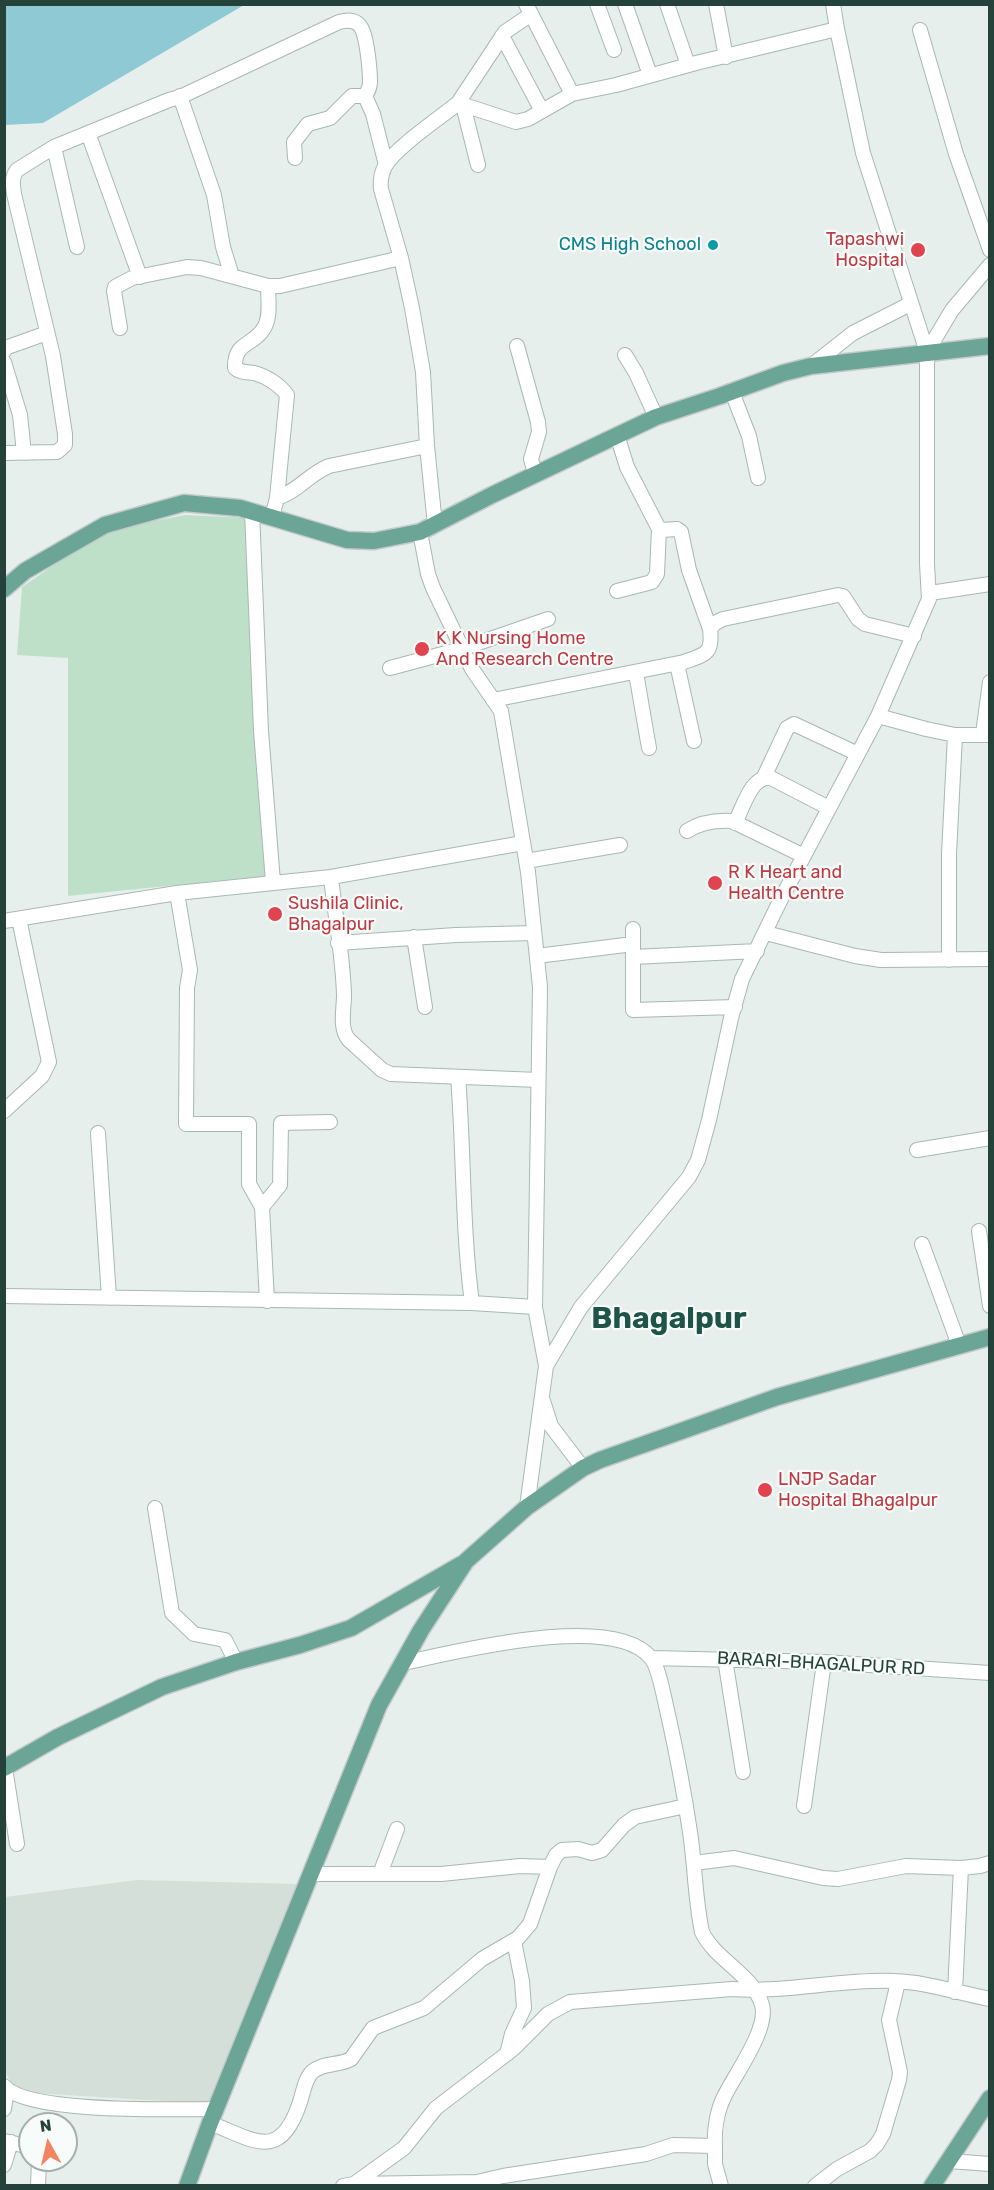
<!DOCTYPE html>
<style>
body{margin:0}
#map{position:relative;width:994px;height:2190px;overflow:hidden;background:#e6efeb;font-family:Rubik,sans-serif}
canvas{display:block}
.frame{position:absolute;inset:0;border:6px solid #24423a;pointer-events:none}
.north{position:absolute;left:18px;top:2112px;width:60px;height:60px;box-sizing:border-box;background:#f7fbf9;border:2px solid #a3b1ad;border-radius:50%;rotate:352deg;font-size:16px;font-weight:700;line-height:24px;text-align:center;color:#24423a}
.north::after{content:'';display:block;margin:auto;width:21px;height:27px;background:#f4845f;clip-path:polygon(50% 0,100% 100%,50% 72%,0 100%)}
</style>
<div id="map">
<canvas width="994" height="2190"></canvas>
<div class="frame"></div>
<div class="north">N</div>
</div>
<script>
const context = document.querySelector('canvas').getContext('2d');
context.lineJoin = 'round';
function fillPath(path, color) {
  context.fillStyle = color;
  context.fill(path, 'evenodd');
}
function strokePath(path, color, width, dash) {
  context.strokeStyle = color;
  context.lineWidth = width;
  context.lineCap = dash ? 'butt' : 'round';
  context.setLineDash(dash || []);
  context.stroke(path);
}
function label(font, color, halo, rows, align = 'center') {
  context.font = font + ' Rubik,sans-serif';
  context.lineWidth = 4.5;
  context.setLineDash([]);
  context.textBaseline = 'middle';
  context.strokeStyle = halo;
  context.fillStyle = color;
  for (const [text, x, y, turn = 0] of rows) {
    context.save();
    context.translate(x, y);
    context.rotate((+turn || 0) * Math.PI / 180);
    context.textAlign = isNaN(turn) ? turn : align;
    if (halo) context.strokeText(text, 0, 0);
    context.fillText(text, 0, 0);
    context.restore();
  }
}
const built = new Path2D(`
 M137,1880L299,1884L211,2104L17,2092L5,2072V1897Z`);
const green = new Path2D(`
 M185,515L247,518L266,876L68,896V658L17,655L22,587L89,541L124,527Z`);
const water = new Path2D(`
 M5,4H244V5L43,123L5,125Z`);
const minor = new Path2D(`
 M526,4L572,94
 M597,4L614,50
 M625,4L650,75
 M667,4L688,65
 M716,4L726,57
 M833,4L837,29
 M920,30L956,154L990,250
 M502,36L542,111
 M180,96L214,195L223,247L232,276
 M365,96L373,114L386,165
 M458,103L505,32L530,15
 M463,105L478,165
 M88,133L140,277
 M54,147L77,247
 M268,286C268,299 271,317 264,328C254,346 234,341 235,368C241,373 247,372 254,373C266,376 280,385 287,395L277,498L272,517
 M120,328L114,291L115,287L132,278L187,267L201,268L268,286H280L401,258
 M517,346L538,422L539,432L531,459L535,474
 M4,351L5,348L47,333
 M927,352L952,310L990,265
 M625,355L636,373L656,417
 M4,362L20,415L24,453
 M811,366L853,333L910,304
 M732,392L749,436L758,478
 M617,435L627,467L659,529L661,530L677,529L681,532L689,570L710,629
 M4,453L57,452L65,445V434L53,356L14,194C13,185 11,178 17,170L54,147L169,100L180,97L339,22C347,20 355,19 360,26C367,34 370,71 370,82C370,88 368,91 365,96H352L330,118L308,124L294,142L295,158
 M277,498C297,492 309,474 329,466L427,446
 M252,511L261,731L273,882
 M435,525L427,446L423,372L412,308L401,258L381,189C380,181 381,174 385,166C395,148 440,118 458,103L516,122L528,119L572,94L616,85L696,63L837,29L863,153L927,352V564L929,599L878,716L780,901L742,979L731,1018L709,1120L698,1160L689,1177L581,1307L546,1366L527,1507
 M420,532L428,574L433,588L472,669L501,711L528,872L540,987L535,1307L546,1366
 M617,591L652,582L657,574L659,529
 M930,593L990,584
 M677,664L694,741
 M390,668L461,649L548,619
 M636,673L649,748
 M493,700L684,662C706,654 713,654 710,629L715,623L723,619L838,595L843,596L858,619L865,624L914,636
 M878,716L926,729L955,735H990
 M983,734L990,682
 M764,777L787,728L794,724L858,754
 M735,823C743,808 751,775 771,778L829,808
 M687,831C701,822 715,820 732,821L804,856
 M526,861L620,845
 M331,877C335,916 343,956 344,995C344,1009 339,1029 349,1040L382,1070L391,1074L538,1080
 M177,893L190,970L187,988L186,1124H249V1184L262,1207L267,1301
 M4,921L177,893L331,877L523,843
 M633,929V1010L735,1007
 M766,933L855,956L881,960L990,959
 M414,937L425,1007
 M338,943L456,935L534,933
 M537,956L633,944
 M633,957L757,951
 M949,960V854L955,735
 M458,1077C464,1152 462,1228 472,1303
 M4,1111L42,1076L49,1062L19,919
 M98,1133L109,1298
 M917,1150L990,1138
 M262,1207L280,1185L281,1123L330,1122
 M979,1231L990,1306
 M922,1244L959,1345
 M4,1296L472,1303L535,1307
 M543,1401L551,1426L583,1468
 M155,1508L172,1613L194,1634L225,1640L236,1662
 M652,1658L824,1662L990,1673
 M725,1659L743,1772
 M403,1663C456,1652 613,1611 651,1658C659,1667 664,1698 667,1710C676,1750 684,1791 690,1832C695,1865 695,1899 702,1932C715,1960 753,1974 762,2005C769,2029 735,2074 724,2097C717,2111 714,2130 715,2146
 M5,1768L17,1844
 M804,1806L824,1662
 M694,1863L734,1858L823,1878L838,1879L906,1866L961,1868L980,1866L990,1863
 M310,1874H441L520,1866L550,1867
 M380,1874L397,1829
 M955,1992L961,1868
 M507,2054L512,2034L524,2008L522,1981L514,1941
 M4,2086C27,2114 177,2109 215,2109
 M4,2109L7,2089
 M210,2123C254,2140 280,2163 300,2102C303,2093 305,2079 312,2072C323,2062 339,2066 351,2059L373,2028L424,2008L482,1959L518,1938L530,1924L550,1867L556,1855L562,1850L578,1849L592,1853L602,1850L624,1825L635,1817L686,1806
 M4,2141L30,2147
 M949,2161L990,2164
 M4,2165L11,2142
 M354,2184L477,2182L503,2176L646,2154L673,2145L715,2146V2164L721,2186
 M38,2186L39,2160
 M343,2186L354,2184L404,2148L436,2108L513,2049L548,2014L570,2002L732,1989C786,1993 840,1979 894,1981C927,1982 958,1993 990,1999
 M815,2186L837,2169L870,2151L877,2144L883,2134L899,2080L900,2072L889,2020L898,1982`);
const major = new Path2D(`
 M4,589L25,571L105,525L184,503L240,508L347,540L374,541L420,532L492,495L656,417L720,396L783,373L811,366L990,346
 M4,1768L58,1737L162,1687L236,1662L300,1645L351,1628L462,1564
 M187,2186L210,2123L379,1705L421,1630L466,1561L527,1507L583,1468L600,1460L777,1397L990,1337
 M932,2186L990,2098`);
const markers = [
 [713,245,6,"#0f9aa8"],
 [918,250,8,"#e0444e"],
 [422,649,8,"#e0444e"],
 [715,883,8,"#e0444e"],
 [275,914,8,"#e0444e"],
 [765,1490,8,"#e0444e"]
];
const healthNames = [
 ["Tapashwi",904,240,"right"],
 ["Hospital",904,261,"right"],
 ["K K Nursing Home",436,639],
 ["And Research Centre",436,660],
 ["R K Heart and",728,873],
 ["Health Centre",728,894],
 ["Sushila Clinic,",288,904],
 ["Bhagalpur",288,925],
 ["LNJP Sadar",778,1480],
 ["Hospital Bhagalpur",778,1501]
];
const cultureNames = [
 ["CMS High School",701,245]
];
const streetNames = [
 ["BARARI-BHAGALPUR RD",821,1664,3]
];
const townNames = [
 ["Bhagalpur",669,1319]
];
fillPath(built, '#d4dfda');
fillPath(green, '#bfe0c8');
fillPath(water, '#8ec9d4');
strokePath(minor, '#a8b8b2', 16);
strokePath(major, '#c2cac8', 19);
strokePath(minor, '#fff', 14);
strokePath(major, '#6aa596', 16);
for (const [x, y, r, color] of markers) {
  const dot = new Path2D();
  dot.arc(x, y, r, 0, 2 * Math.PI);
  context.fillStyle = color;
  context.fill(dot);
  strokePath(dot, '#f7fbf9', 2);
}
label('18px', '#be3a42', '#f7fbf9', healthNames, 'left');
label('18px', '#0d838f', '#f7fbf9', cultureNames, 'right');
label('18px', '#24423a', '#f7fbf9', streetNames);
label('bold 30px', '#1f5548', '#f7fbf9', townNames);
</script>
